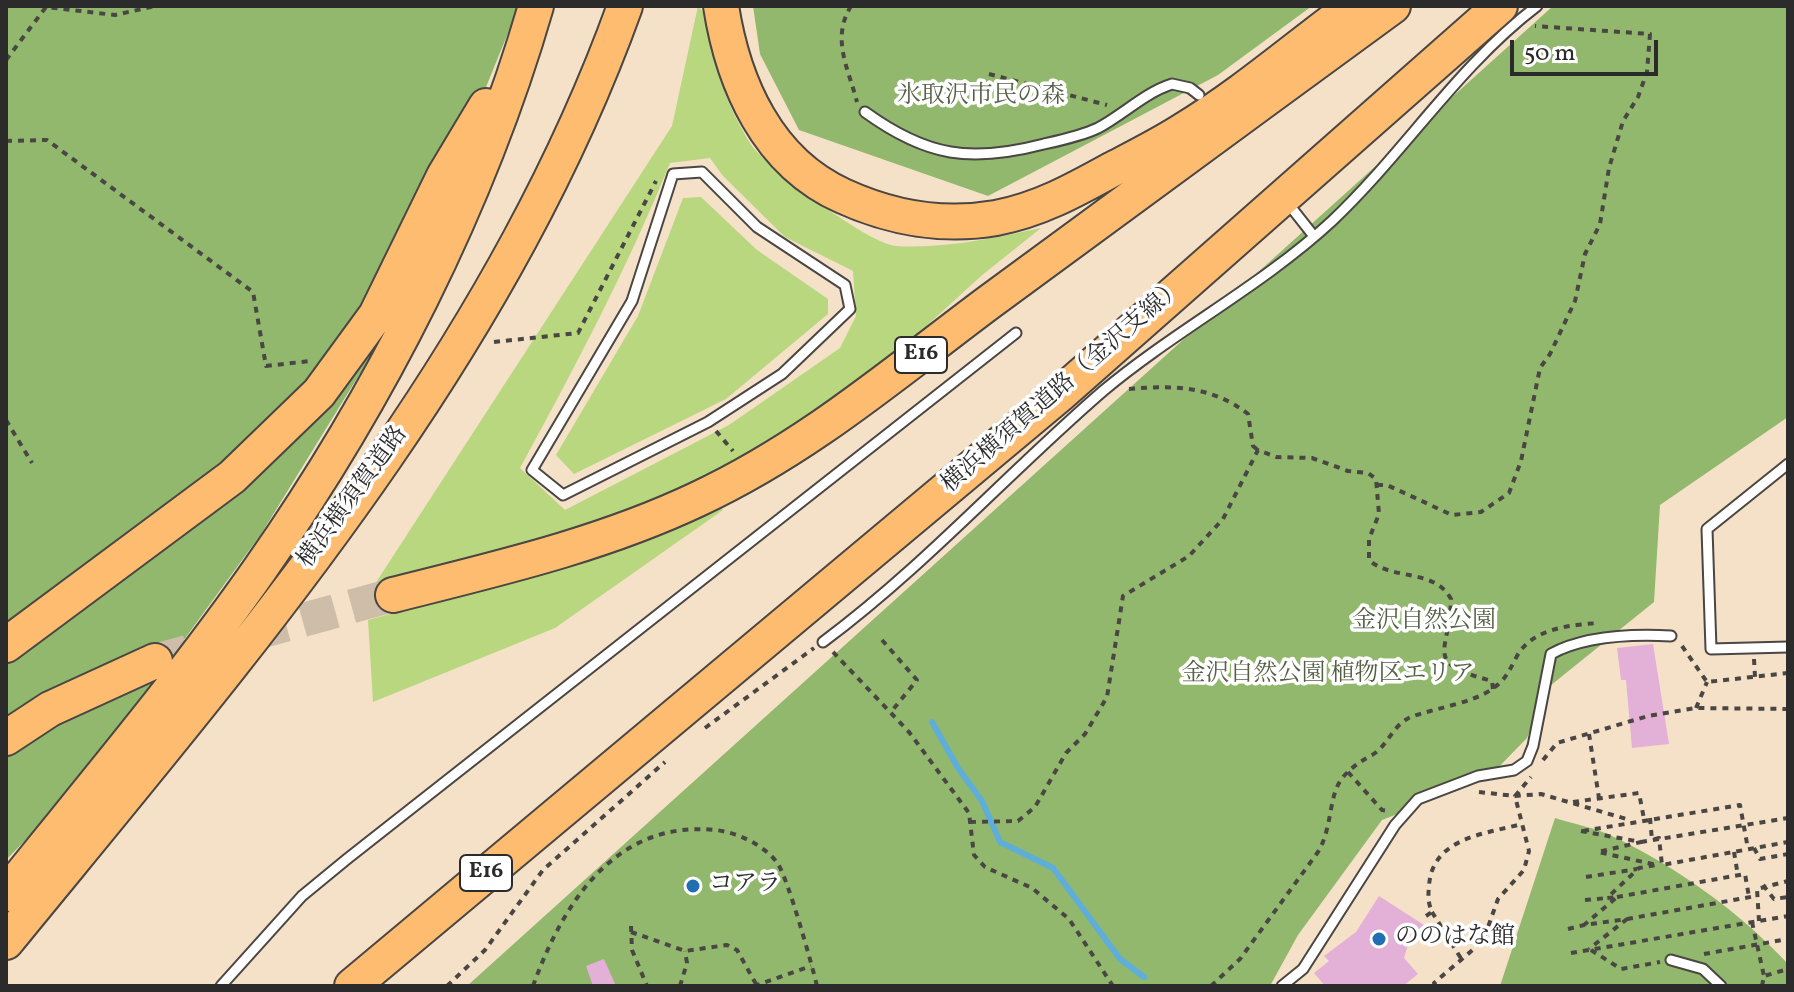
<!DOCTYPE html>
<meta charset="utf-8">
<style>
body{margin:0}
#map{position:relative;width:1794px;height:992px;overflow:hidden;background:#f5e1c8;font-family:Vollkorn,serif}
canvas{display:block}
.frame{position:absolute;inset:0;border:8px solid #2b2b2b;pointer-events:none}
.scale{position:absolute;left:1510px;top:40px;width:148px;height:36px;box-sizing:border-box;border:4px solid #2b2b2b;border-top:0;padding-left:10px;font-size:24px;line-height:28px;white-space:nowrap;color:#2b2b2b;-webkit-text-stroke:6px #fff;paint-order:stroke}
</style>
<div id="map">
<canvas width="1794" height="992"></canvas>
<div class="frame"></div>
<div class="scale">50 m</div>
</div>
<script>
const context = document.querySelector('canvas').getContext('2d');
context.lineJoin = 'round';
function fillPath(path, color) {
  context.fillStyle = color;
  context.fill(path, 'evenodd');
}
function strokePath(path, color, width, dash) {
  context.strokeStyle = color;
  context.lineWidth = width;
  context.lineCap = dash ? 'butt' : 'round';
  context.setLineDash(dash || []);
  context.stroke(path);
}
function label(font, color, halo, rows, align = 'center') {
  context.font = font + ' Vollkorn,"Noto Serif JP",serif';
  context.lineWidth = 7;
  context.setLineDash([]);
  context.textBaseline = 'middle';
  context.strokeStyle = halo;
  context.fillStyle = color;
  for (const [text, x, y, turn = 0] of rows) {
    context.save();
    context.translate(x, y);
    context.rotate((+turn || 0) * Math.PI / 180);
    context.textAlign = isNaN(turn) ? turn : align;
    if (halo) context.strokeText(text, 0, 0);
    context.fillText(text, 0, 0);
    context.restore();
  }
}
const green = new Path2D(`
 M698,6C723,31 716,72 729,103C735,117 744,134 752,146C770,170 869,244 896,246C945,249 994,238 1041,228L981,276L817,426L597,529L373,587L672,126ZM710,158L723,176L785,237L853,271L856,316L840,348L729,425L565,510L520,468C575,367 627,269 670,163Z
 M701,197L757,250L828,299V314L726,399L574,474L556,455L638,316L683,198Z
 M716,503L723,510L555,628L373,702L368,620L523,578Z`);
const forest = new Path2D(`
 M6,6H519L388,328L261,534L143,696L38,827L6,860Z
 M753,6H1312L1218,75L988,196L799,130L760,54Z
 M1553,6H1788V417L1660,505L1654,602L1545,690L1527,738L1487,779L1382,820L1298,935L1270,986H467Z
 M1555,818C1574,824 1596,828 1614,837C1677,867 1741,913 1788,964V986H1500Z`);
const stream = new Path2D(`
 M932,722L958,768L982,801L1000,842L1053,868L1120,959L1144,977`);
const building = new Path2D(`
 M1653,644L1669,744L1632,748L1626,680H1621L1617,648Z
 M1379,896L1424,925L1411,935L1404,958L1418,974L1403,986H1325L1314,973L1329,961L1324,956L1356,932Z
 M604,959L616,986H593L586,966Z`);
const motorwayTunnel = new Path2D(`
 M155,661L393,595`);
const path = new Path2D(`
 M851,6C831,39 848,67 857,102
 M6,60L46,7L115,15L155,6
 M989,74L1107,105
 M6,141L47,140L253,292L266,366L310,361
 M494,342L578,333L656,181
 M1129,389C1174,385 1212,386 1248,414L1253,446L1258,450
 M6,420L32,463
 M716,431L733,451
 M1377,485H1387L1452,515L1481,512L1509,493L1521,461L1540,368L1550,354L1575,301L1585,254L1600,224L1609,168L1623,121L1638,97L1647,72L1650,34L1535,26
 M882,640L917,680L891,712
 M1682,646L1707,682L1788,673
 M833,652L909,732L969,813L974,855L985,867L1032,888L1069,919L1113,986
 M1754,659L1755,677
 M1696,708L1707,682
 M705,728L814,648
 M1589,734L1599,798
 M1543,760L1557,743L1648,716L1696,708L1788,709
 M1348,772L1382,810L1389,811
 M1479,792L1515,796L1541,794L1630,820
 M1573,802L1639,793L1644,819
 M1650,818L1652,840L1659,838L1662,865L1788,842
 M970,822L1018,821L1035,807L1066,753L1085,734L1107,697L1123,596L1189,556L1223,519L1258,450L1276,457L1312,458L1348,471L1368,473L1376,479L1379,514L1369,539V560C1393,581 1434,568 1451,599C1450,654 1421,662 1492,681L1493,689
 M1581,831L1641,842L1598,852L1657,865L1639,868L1607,898L1617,897L1584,925L1627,919L1589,949
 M1583,831L1740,805L1748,849
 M1641,842L1788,818
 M1754,848L1760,859L1788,854
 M1734,852L1738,876
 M1586,877L1637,869
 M1763,885L1774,899L1788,897
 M1617,897L1745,874L1749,897
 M1585,900L1607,898
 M1432,912L1462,960
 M1426,916L1432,912C1428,903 1428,896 1429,886C1432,838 1484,834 1522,824
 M1627,919L1756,896
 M1759,921L1757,889L1788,881
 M1752,922L1764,976
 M631,926L632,950L647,986
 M1568,929L1584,925
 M631,932L685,951L727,945L737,950L756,984
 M1591,950L1621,969L1660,962
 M1571,953L1788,916
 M1704,954L1788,939
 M447,986L485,950L543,870L665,762
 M533,986C563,903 615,820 715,830C737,832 766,846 778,864C788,879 812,965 817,986
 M680,986L687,963L685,951
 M754,986L811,966
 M1211,986L1240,959L1318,852C1333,827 1328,795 1343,777C1352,767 1361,761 1372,755C1389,745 1392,725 1411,717C1435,708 1473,703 1492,689C1506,680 1510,669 1517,656C1533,628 1570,625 1599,623
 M1436,986L1434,983L1483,941L1498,899L1524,870L1529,851L1515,796L1531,777
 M1762,986L1764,976L1788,969`);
const service = new Path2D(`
 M865,112C927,157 971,163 1044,144C1062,140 1081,136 1098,128C1123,115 1144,93 1172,84L1190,88L1199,95
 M702,172L757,227L845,285L850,309L782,374L708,422L563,495L532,470L632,301L673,174Z
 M1294,211L1313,235
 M1788,464L1707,529L1711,649L1788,647
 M823,642C924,567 1008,473 1103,391C1176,330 1263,285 1332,221C1404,153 1458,66 1537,6
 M1671,960L1703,969L1721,986
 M221,986L302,896L347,859L1016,333
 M1282,986L1303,969L1395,825L1418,799L1478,776L1514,770L1527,761L1533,746L1551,654C1584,636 1633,634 1671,636`);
const motorway = new Path2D(`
 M721,6C733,83 767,162 843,196C891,218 944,227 996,218C1039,210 1075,190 1113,169C1136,157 1160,145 1182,131C1242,95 1297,47 1353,6
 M393,595C496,569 601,545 698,499C807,448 893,374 988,303C1123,203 1258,105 1393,6
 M6,645L232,477L319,393L376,315L444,176L486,106
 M6,738L50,709L155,661
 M6,894C92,787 181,682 260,569C379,399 478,206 536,6
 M6,942C242,653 497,362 625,6
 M352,986L1059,395L1500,6`);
const markers = [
 [693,886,8,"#1f6fb2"],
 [1379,939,8,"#1f6fb2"]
];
const shields = [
 [921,355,52],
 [486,873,52]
];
const shieldNames = [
 ["E16",921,355],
 ["E16",486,873]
];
const parkNames = [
 ["氷取沢市民の森",981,98],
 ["金沢自然公園",1424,623],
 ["金沢自然公園 植物区エリア",1328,676]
];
const streetNames = [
 ["横浜横須賀道路（金沢支線）",1064,387,-41],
 ["横浜横須賀道路",354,498,-54]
];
const poiNames = [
 ["コアラ",709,886],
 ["ののはな館",1395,939]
];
fillPath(green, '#b8d77e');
fillPath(forest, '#92b86d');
strokePath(stream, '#5faed9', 6);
fillPath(building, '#e3b0d7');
strokePath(motorwayTunnel, '#cdbda9', 34, [34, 17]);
strokePath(service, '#494643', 13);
strokePath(motorway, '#494643', 38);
strokePath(path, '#494643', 4, [6, 6]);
strokePath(service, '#fff', 9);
strokePath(motorway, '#febc70', 34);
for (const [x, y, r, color] of markers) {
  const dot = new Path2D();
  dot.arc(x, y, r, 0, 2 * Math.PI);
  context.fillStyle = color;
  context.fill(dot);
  strokePath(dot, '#fff', 3);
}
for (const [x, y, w] of shields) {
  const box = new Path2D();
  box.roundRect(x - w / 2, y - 18, w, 36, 6);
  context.fillStyle = '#fff';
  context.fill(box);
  strokePath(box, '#2b2b2b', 2);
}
label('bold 22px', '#2b2b2b', null, shieldNames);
label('24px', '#555f44', '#fff', parkNames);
label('24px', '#2b2b2b', '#fff', streetNames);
label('24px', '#2b2b2b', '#fff', poiNames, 'left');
</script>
